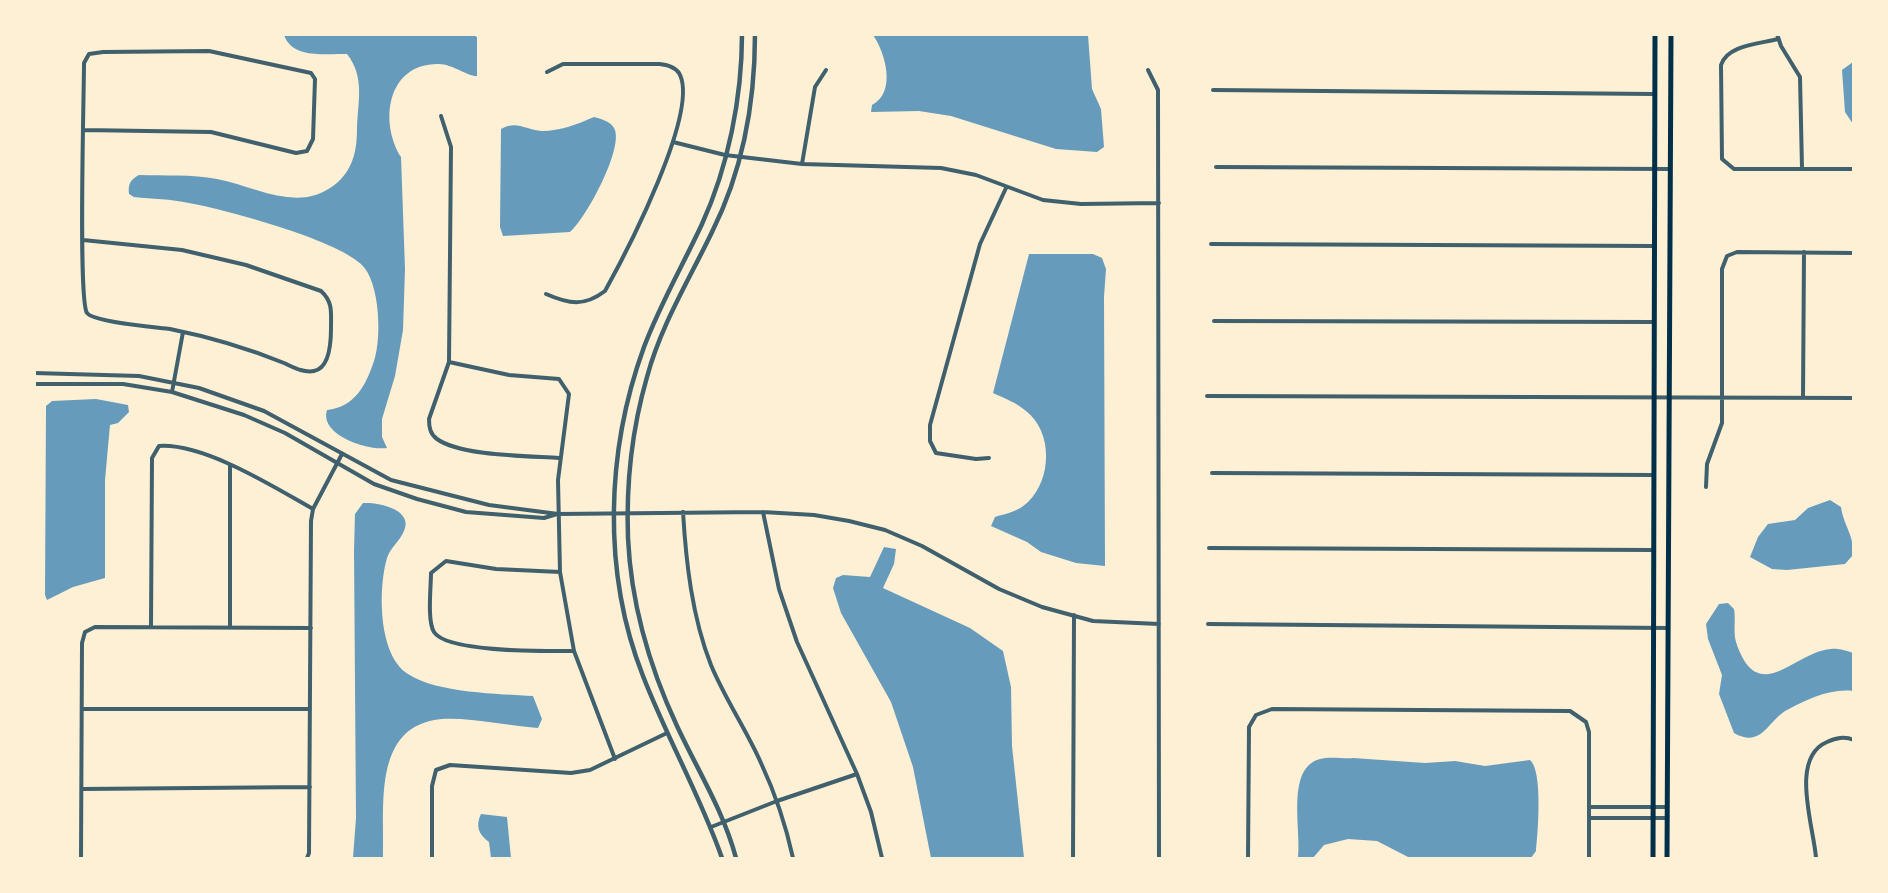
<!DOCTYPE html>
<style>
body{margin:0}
#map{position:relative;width:1888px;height:893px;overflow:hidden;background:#fdf0d5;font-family:"PT Sans",sans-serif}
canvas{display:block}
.frame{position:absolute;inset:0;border:36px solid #fdf0d5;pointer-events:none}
</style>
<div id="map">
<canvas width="1888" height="893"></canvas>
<div class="frame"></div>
</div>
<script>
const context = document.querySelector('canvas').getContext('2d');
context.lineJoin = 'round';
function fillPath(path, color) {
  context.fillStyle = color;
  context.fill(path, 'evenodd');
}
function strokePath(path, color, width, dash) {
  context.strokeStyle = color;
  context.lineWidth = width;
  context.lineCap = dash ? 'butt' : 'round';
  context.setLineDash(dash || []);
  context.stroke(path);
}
const water = new Path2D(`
 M284,35H473L477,37V76C469,77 452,64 439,64C387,63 379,122 401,157L405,269L403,330L395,376L382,419V437L387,448C368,451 319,435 327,410C355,407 366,385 374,361C382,338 380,281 361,264C334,239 227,210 189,203C171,199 152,199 134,197L129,194C128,184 130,180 139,175C164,176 192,174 217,179C258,187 301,215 338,182C354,167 357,149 357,128C358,101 365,77 347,54C326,53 293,60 284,35Z
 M873,35H1088L1092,89L1101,109L1104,147L1097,152L1056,149L951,116L919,111L871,112L872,105C897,92 885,52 873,35Z
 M1853,62V124L1845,112L1842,70Z
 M594,117C601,119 610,121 614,128C625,146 586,219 570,232L503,236L500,227L501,129C517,120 525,130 542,131C560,131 578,124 594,117Z
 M1029,254H1093L1102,258L1106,269L1104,297L1105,566L1076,563L1041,552L1027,542L991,526L995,517C1007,513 1018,512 1028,502C1052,479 1053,432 1026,411C1017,403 1004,398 993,393Z
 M96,399L128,405L129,412L118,423L110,425L105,480V578L73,587L47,600L45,595L46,406L52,401Z
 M1830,500L1841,507C1844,527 1854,534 1853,555L1845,564L1787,570L1772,569L1750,557L1758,537L1768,524L1795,520L1808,508Z
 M363,503C377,502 414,509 404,531C400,541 390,548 387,558C378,589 378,655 408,674C436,693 500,694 533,696L542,719L538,728C509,726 469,717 442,719C371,725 385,808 383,858H353L356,818L354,551L355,514Z
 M884,547L896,549L894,564L883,588L970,628L1003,651L1011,687L1012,746L1024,858H931L913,767L891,702L841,613L833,588L836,578L843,575L870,577Z
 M1728,603L1734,609C1736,619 1733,632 1736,642C1758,709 1795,651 1831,649C1838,648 1847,651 1853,653V691C1831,688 1808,699 1787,710C1768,720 1762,749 1734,733L1719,694L1722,675L1708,639L1706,624L1719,604Z
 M1353,758L1425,763L1455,761L1485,766L1530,760C1543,771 1538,833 1536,851L1531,858H1410L1377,841L1348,839L1324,845L1313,858H1298C1302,832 1285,768 1320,759C1330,756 1343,759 1353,758Z
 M481,814L507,817L511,858H491L489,842C479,835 475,826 481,814Z`);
const minor = new Path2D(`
 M1777,34L1781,46L1800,77L1802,168
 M1778,39C1759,44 1727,45 1721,65L1722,159L1734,169H1854
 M1148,70L1158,90L1159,858
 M1213,90L1654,94
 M441,116L451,147L449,362L429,419C429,427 430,434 437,439C460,456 530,456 559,458
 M673,142L725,155L802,164L941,168L976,175L1043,200L1081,204L1159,203
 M802,164L815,87L826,70
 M1216,167L1670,169
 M83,240L182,250L246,265L321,291C333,302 331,312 331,328C331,340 330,368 314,371C303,373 293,367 284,363C247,348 210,337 170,329C155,327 93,322 87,313C78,300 84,96 84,63L89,54L103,52L209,51L311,73L315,79L313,139L307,151L296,153L211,132L83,130
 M1211,244L1653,246
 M546,294C569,304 584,307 605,291C625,255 701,110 679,73C674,66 666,65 659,64H563L547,72
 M1214,321L1654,322
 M449,362L509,375L559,379L569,394L558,480L560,572L574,651L615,759
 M34,373L139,376L199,388L264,411L391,480L489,505L558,514L763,512L814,515L849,521L885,530L922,546L999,589L1042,607L1093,621L1159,624
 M34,384H123L172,392L244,415L285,433L374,484L417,499L466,512L544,518L557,514
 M172,392L183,332
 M1207,396L1854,398
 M1803,397L1804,252
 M989,458L976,459L936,453L930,441V425L980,244L1006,188
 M1212,473L1653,475
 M1706,487L1707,464L1722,423V269L1727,256L1737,252L1854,253
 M683,512C686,562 692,617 711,665C725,699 746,729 761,763C775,793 786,826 793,858
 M763,512L779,589L797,642L857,774L871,812L882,858
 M1209,548L1654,550
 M560,572L496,569L446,561L431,573C431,587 427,621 434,632C447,653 549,651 574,651
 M1208,624L1668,628
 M151,626L152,458L159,446C204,443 274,487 313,509
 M230,626V465
 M82,709H310
 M82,789L310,787
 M1590,807H1667
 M1590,818H1667
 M711,827L777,801L857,774
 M81,858L82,643L85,632L95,627L311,628
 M307,858L309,853L311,521L313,509L342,454
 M432,858V786L436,770L450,765L571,773L590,770L667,733
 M1073,858L1074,615
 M1248,858L1249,727L1256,715L1272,709L1570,711L1586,722L1589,732V858
 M1816,858C1814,827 1789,758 1827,742C1836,738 1844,736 1854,740`);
const tertiary = new Path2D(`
 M722,858C700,795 667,738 643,676C602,572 606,451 644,347C660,304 683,265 702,224C728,167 742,98 742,34
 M736,858C723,810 698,771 677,726C650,668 631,603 628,538C626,484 632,429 647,377C661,325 689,280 712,232C742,172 755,102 755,34`);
const secondary = new Path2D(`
 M1653,858L1655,34
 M1667,858L1671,34`);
fillPath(water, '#669bbc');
strokePath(minor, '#3f606c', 4);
strokePath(tertiary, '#3f606c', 4.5);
strokePath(secondary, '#003049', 5);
</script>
